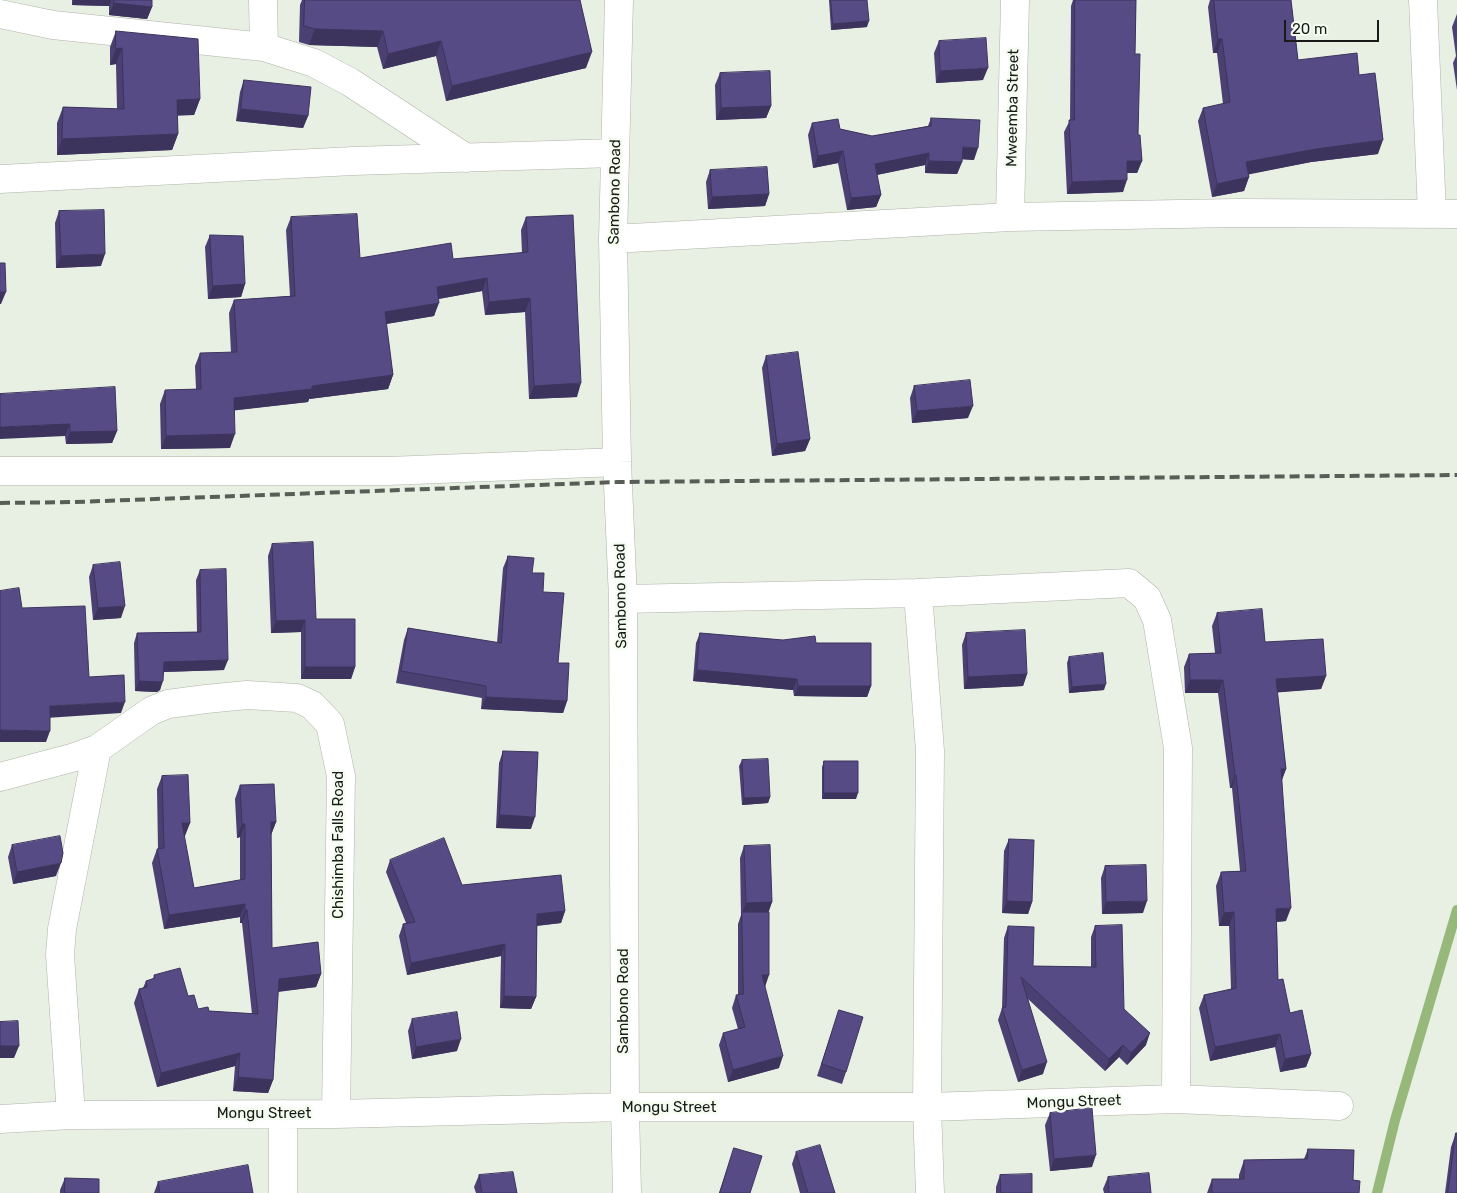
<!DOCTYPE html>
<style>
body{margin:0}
#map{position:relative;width:1457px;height:1193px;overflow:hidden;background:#e8efe3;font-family:Rubik,sans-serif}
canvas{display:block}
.scale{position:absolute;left:1284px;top:20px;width:95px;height:22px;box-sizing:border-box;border:2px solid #181b17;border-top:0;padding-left:6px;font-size:15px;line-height:18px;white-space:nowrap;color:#181b17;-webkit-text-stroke:4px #f5fdf0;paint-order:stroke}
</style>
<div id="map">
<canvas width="1457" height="1193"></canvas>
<div class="scale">20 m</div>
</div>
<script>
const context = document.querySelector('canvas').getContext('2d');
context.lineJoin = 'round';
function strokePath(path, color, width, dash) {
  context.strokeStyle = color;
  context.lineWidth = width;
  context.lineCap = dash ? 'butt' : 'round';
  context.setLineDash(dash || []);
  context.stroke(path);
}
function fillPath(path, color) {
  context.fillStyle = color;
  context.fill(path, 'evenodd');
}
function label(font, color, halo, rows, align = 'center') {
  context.font = font + ' Rubik,sans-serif';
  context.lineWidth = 5;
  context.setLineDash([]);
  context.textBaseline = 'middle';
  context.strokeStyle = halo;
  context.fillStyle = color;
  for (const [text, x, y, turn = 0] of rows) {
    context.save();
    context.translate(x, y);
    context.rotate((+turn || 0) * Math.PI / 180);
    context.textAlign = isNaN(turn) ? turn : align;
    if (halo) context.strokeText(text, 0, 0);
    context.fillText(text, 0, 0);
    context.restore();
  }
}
const stream = new Path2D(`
 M1377,1193L1395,1120L1457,910`);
const minor = new Path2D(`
 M263,0L264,47
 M619,0L613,239L617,462L623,599L625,1107L627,1193
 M1423,0L1432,214
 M0,14L53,25L264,47L314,63L350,82L466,158
 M0,179L353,161L615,153
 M1010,217L1015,0
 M613,239L1010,217L1236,213L1457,214
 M0,471H388L617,462
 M918,593L930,751L927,1107L930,1193
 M623,599L918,593L1129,583L1147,598L1157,620L1178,748L1176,1099
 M0,777L75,757L97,749L151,711L168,704L206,699L247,695L297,698L312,705L330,724L341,776L336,1114
 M283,1114V1193
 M71,1115L60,955L62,929L97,749
 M0,1119L71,1115L336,1114L625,1107H927L1176,1099L1339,1106`);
const rail = new Path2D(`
 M0,503L75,502L618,482L1457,475`);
const wall = new Path2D(`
 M72,0H152V7L147,19L109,15V6L72,5Z
 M302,0H580L586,68L446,101L436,56L383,69L377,47L309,45L299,42L300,5Z
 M829,0H867V27L831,30Z
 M1073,0H1136L1135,54L1138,135L1142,161L1137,173H1127L1123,192L1067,194L1064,132L1070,120L1071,6Z
 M1210,0H1291L1298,60L1359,75L1378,154L1311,162L1248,174L1249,177L1244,191L1212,197L1198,121L1203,108L1223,104L1217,53H1213L1208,7Z
 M1457,14V90L1453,63L1456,56L1452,27Z
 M116,31L200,99L194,115H177L178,134L172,150L57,155V123L63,107L117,109L116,64L110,65V47Z
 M939,41L983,80L936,83L934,53Z
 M720,73L771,106L766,118L716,120L715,85Z
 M244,80L308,116L303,128L236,121L240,92Z
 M931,118L974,160L962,159V162L957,174L925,173V165L877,175L881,195L876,207L847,210L838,163L813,168L808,135L812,123L872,136L928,126Z
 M710,170L769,194L765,206L708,209L706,182Z
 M59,211L101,266L56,268L55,223Z
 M291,217L360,258L453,259L522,253L521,230L526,217L577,397L529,399L525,312L485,315L482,291L439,299L434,316L386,324L393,375L388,389L309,399L308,402L235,410L230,448L161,449L160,404L165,390L196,389L195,366L200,353H231L229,313L234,300L290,296L286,230Z
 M210,235L245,284L241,297L208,299L205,247Z
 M766,356L810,439L805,451L772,456L762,368Z
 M914,386L968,418L912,423L910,398Z
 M0,394L117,431L112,443L66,444L65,436Z
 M272,544L316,619L355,667L351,679H301V632L271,633L268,556Z
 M508,556L532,573L543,592L558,663L567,701L563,713L481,709L482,698L396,683L404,640L408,628L497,643L503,568Z
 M93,565L121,618L93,620L89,577Z
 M200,570L224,670L164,672L160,690L157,692L135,691L134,643L137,633L197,632L196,580Z
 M1217,613L1265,642L1326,676L1321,689L1277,692L1286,769L1282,780L1286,921L1277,922L1278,980L1290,1013L1311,1054L1306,1067L1280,1072L1275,1047L1210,1061L1199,1008L1204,995L1231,989L1229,926H1219L1216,886L1221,872L1240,871L1232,788H1230L1218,693H1185L1184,667L1189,654L1215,653L1212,626Z
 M700,633L816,643L871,686L867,697L794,696L793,690L693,681L696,643Z
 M966,633L1027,674L1023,686L964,689L962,645Z
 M1069,657L1104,690L1069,693L1067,663Z
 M503,751L531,829L496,828L499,763Z
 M742,760L770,797L768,803L742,805L739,766Z
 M824,761L856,799H822V767Z
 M162,776L190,823L184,836L194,888L240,880V837L237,838L235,799L240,785L276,822L271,835L272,948L321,974L316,987L278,992L273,1080L268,1093L233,1091L235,1066L157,1087L134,1003L139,989L143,988L146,981L153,979L154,975L188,996L198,1009L209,1011L252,1014L242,923H240V917L164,929L152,863L157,849H158L157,789Z
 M1009,839L1032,902L1028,914L1002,913L1004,851Z
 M12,845L56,876L13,884L8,857Z
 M744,846L772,902L768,912L765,987L779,1068L728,1082L719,1045L723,1033L738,1029L732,1008L736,995H738V924L741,915L740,858Z
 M390,860L462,885L565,911L561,923L537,926L536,997L531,1009L500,1008L501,956L407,975L399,936L403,924L406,923L386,872Z
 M1105,866L1143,913L1102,914L1101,878Z
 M1008,926L1033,966L1091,967V937L1095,926L1124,1009L1146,1045L1127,1065L1119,1057L1105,1071L1028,999L1043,1074L1018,1082L998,1020L1002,1008L1004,938Z
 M839,1010L846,1072L842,1084L817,1076Z
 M412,1019L457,1051L412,1059L408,1031Z
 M1050,1113L1092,1167L1050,1171L1045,1125Z
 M1456,1133L1457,1193H1445L1451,1147Z
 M734,1148L750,1193H719Z
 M1308,1149L1353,1180L1359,1193H1207L1212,1179H1239V1175L1244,1160L1304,1159Z
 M796,1152L835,1193H800L792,1164Z
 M479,1175L517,1193H476L474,1187Z
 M1000,1175L1032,1193H996V1187Z
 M1108,1177L1151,1193H1104L1103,1189Z
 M65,1178L99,1193H60V1190Z
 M158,1182L253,1193H154Z`);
const shadedWall = new Path2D(`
 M74,0H111L109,6L72,5Z
 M114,3L152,7L147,19L109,15Z
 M869,21L867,27L831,30L833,24Z
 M315,29L383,31L377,47L309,45Z
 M1218,39H1222L1217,53H1213Z
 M441,41L436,56L383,69L388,54Z
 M122,48L116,64L110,65L116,49Z
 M592,52L586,68L446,101L452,86Z
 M988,68L983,80L936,83L940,71Z
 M200,99L194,115L171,116L177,100Z
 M771,106L766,118L716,120L721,108Z
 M241,109L308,116L303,128L236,121Z
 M178,134L172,150L57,155L62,139Z
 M1383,140L1378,154L1311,162L1241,176L1246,162L1316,149Z
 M963,147L978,148L974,160L958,159Z
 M843,151L838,163L813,168L818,156Z
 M929,153L925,165L871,176L875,164Z
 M929,161L962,162L957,174L925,173Z
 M1127,161H1142L1137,173H1122Z
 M1249,177L1244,191L1212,197L1217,184Z
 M1127,180L1123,192L1067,194L1072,182Z
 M769,194L765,206L708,209L712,197Z
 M881,195L876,207L847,210L851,198Z
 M105,254L101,266L56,268L61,256Z
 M487,278L482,291L432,300L437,287Z
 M245,284L241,297L208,299L213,286Z
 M0,292H6L1,304H0Z
 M530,298L525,312L485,315L489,302Z
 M439,303L434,316L380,325L385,312Z
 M393,375L388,389L309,399L308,402L230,411L234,398L312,386Z
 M581,383L577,397L529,399L534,386Z
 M973,406L968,418L912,423L917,411Z
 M70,424L65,436L0,439V427Z
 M117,431L112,443L66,444L70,432Z
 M235,434L230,448L161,449L166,436Z
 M810,439L805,451L772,456L777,444Z
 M125,606L121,618L93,620L98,608Z
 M305,620L301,632L271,633L276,621Z
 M228,660L224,670L161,672L164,662Z
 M305,667H355L351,679H301Z
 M697,670L797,679L793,690L693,681Z
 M1027,674L1023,686L964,689L968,677Z
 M1326,676L1321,689L1271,693L1276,679Z
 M1190,680H1223L1218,693H1185Z
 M139,681H163L160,690L157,692L135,691Z
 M1106,684L1104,690L1069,693L1072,687Z
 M798,686H871L867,697L794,696Z
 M486,697L567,701L563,713L481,709Z
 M125,702L121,713L46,718L50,706Z
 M0,730L50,731L46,742H0Z
 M1281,769H1286L1281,782Z
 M1235,775H1236L1232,788H1230Z
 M824,793H858L856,799H822Z
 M770,797L768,803L742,805L744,798Z
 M500,815L535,817L531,829L496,828Z
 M271,822H276L271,835Z
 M182,823H190L185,836H177Z
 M242,824H245L240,837L237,838Z
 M61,863L56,876L13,884L17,872Z
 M1007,901L1032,902L1028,914L1002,913Z
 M1147,901L1143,913L1102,914L1106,902Z
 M772,902L768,914L742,913L746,903Z
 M245,904L240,917L164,929L169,915Z
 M1291,908L1286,921L1272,922L1276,909Z
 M245,910H247L242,923H240Z
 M565,911L561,923L533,926L537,914Z
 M1234,912L1229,926H1219L1224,913Z
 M505,944L501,956L407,975L411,963Z
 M321,974L316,987L274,992L279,979Z
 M762,975H769L765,987Z
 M504,996L536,997L531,1009L500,1008Z
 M1150,1033L1146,1045L1127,1065L1131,1053Z
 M1280,1034L1275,1047L1210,1061L1215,1047Z
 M461,1039L457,1051L412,1059L416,1047Z
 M1123,1045L1119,1057L1105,1071L1109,1059Z
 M0,1046H19L14,1058H0Z
 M240,1053L235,1066L157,1087L161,1073Z
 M1311,1054L1306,1067L1280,1072L1285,1059Z
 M783,1056L779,1068L728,1082L733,1070Z
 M1047,1062L1043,1074L1018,1082L1022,1070Z
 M238,1077L273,1080L268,1093L233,1091Z
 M1096,1155L1092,1167L1050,1171L1054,1159Z`);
const building = new Path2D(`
 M114,0H152V7L114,3Z
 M305,0H580L592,52L452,86L441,41L388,54L383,31L315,29L304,26Z
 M831,0H867L869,21L833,24Z
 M1075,0H1136L1135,54H1140L1138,135H1140L1142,161H1127V180L1072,182L1069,120H1074Z
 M1214,0H1291L1298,60L1357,53L1359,75L1375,73L1383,140L1316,149L1246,162L1249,177L1217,184L1203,108L1230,102L1222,39H1218Z
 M116,31L198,39L200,99L177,100L178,134L62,139L63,107L124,109L122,48L116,49Z
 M986,38L988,68L940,71L939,41Z
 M770,71L771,106L721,108L720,73Z
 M244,80L311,87L308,116L241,109Z
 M931,118L980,120L978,148L963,147L962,162L929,161V153L875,164L881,195L851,198L843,151L818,156L812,123L838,119L840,129L872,136L931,126Z
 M767,167L769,194L712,197L710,170Z
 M104,210L105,254L61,256L59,211Z
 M357,214L360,258L451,243L453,259L528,252L526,217L573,215L581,383L534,386L530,298L489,302L487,278L437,287L439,303L385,312L393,375L312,386V389L234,398L235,434L166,436L165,390L201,389L200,353L237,352L234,300L295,296L291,217Z
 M210,235L243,236L245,284L213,286Z
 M0,263H5L6,292H0Z
 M798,352L810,439L777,444L766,356Z
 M970,380L973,406L917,411L914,386Z
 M115,387L117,431L70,432V424L0,427V394Z
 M313,542L316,619H355V667H305V620L276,621L272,544Z
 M508,556L534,558L532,573H544L543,592L564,593L558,663H569L567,701L486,697V686L401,671L408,628L501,643Z
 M120,562L125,606L98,608L93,565Z
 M226,569L228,660L164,662L163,681L160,682L139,681L137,633L201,632L200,570Z
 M19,588L22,608L85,606L89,677L124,675L125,702L50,706V731L0,730V591Z
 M1262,609L1265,642L1323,639L1326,676L1276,679L1286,769H1281L1291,908L1276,909L1278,980L1283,979L1290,1013L1302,1010L1311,1054L1285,1059L1280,1034L1215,1047L1204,995L1236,988L1234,912L1224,913L1221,872L1246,871L1236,775H1235L1223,680H1190L1189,654L1221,653L1217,613Z
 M1025,630L1027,674L968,677L966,633Z
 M700,633L783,640L815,636L816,643H871V686H798L797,679L697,670Z
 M1103,653L1106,684L1072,687L1069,657Z
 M503,751L538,752L535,817L500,815Z
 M768,759L770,797L744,798L742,760Z
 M824,761H858V793H824Z
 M188,775L190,823H182L194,888L245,879V824H242L240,785L274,784L276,822H271L272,948L318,942L321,974L279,979L273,1080L238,1077L240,1053L161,1073L139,989L147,987L146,981L155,978L154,975L180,968L188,996L194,995L198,1009L208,1007L209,1011L258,1014L247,910H245V904L169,915L157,849L164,848L162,776Z
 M60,836L63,853L61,863L17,872L12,845Z
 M444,838L462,885L561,875L565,911L537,914L536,997L504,996L505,944L411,963L403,924L415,922L390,860Z
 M1009,839L1034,840L1032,902L1007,901Z
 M770,845L772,902L746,903L744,846Z
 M1146,865L1147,901L1106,902L1105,866Z
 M742,912H769V975H762L783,1056L733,1070L723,1033L745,1027L736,995L743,994Z
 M1122,925L1124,1009L1150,1033L1131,1053L1123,1045L1109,1059L1021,977L1047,1062L1022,1070L1002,1008L1006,1007L1008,926L1034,927L1033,966L1096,967L1095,926Z
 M839,1010L863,1017L846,1072L822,1064Z
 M457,1012L461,1039L416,1047L412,1019Z
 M18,1021L19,1046H0V1022Z
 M1092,1108L1096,1155L1054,1159L1050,1113Z
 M1456,1133H1457V1193H1448Z
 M820,1145L835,1193H808L796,1152Z
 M734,1148L762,1156L750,1193H720Z
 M1308,1149L1354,1150L1353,1180L1360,1181L1359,1193H1212V1179H1244V1160L1307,1159Z
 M248,1165L253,1193H160L158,1182Z
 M513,1172L517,1193H482L479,1175Z
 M1149,1173L1151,1193H1109L1108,1177Z
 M1032,1174V1193H1001L1000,1175Z
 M65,1178L99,1179V1193H65Z`);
const streetNames = [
 ["Mweemba Street",1013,108,-89],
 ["Sambono Road",615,192,-89],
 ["Sambono Road",621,596,-91],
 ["Chishimba Falls Road",339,845,-90],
 ["Sambono Road",624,1001,-90],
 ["Mongu Street",1074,1102,-2],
 ["Mongu Street",669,1108],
 ["Mongu Street",264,1114]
];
strokePath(stream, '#96b97b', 10);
strokePath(minor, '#adb4a8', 29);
strokePath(minor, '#fff', 28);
strokePath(rail, '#595d57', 4, [10, 5]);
fillPath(wall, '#4a4072');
fillPath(shadedWall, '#3c345d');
fillPath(building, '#564b85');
strokePath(building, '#3c345d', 1);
label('15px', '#181b17', '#f5fdf0', streetNames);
</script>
